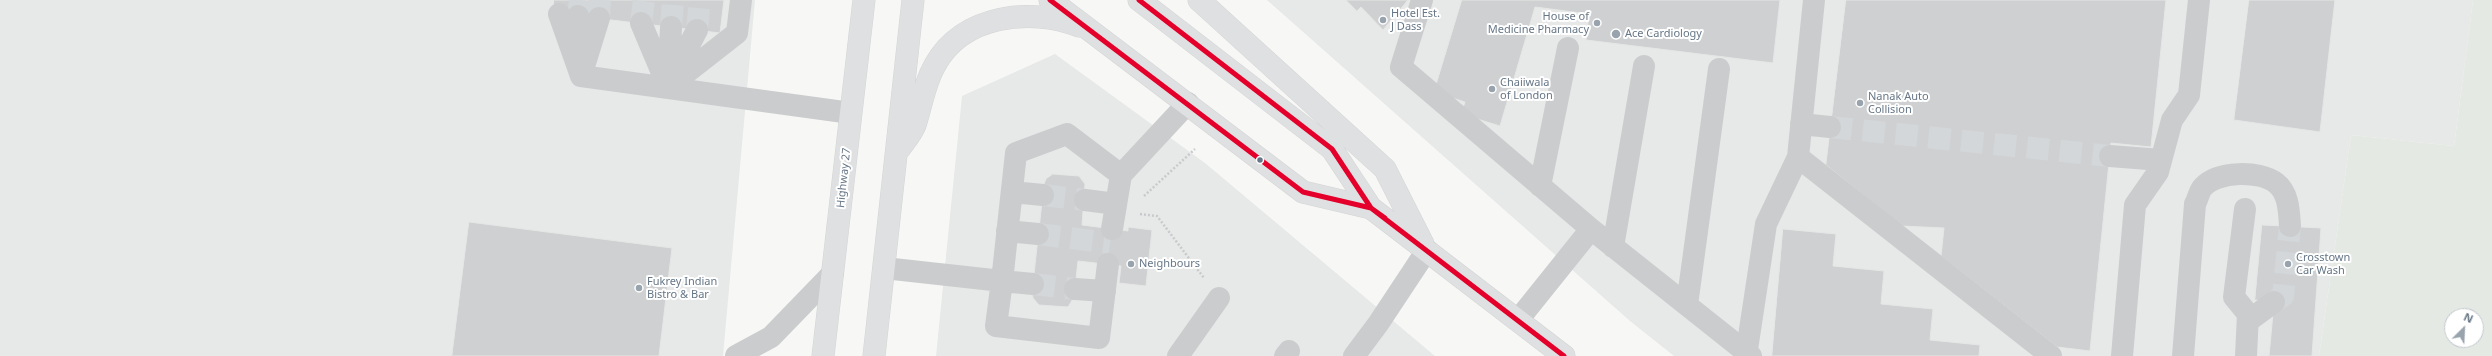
<!DOCTYPE html>
<style>
body{margin:0}
#map{position:relative;width:2492px;height:356px;overflow:hidden;background:#f7f7f6;font-family:"Noto Sans",sans-serif}
canvas{display:block}
.north{position:absolute;left:2444px;top:308px;width:40px;height:40px;box-sizing:border-box;background:#fff;border:1px solid #c2c8cf;border-radius:50%;rotate:24deg;font-size:11px;font-weight:700;line-height:16px;text-align:center;color:#667686}
.north::after{content:'';display:block;margin:auto;width:14px;height:18px;background:#99a3ad;clip-path:polygon(50% 0,100% 100%,50% 72%,0 100%)}
</style>
<div id="map">
<canvas width="2492" height="356"></canvas>
<div class="north">N</div>
</div>
<script>
const context = document.querySelector('canvas').getContext('2d');
context.lineJoin = 'round';
function fillPath(path, color) {
  context.fillStyle = color;
  context.fill(path, 'evenodd');
}
function strokePath(path, color, width, dash) {
  context.strokeStyle = color;
  context.lineWidth = width;
  context.lineCap = dash ? 'butt' : 'round';
  context.setLineDash(dash || []);
  context.stroke(path);
}
function label(font, color, halo, rows, align = 'center') {
  context.font = font + ' "Noto Sans",sans-serif';
  context.lineWidth = 4;
  context.setLineDash([]);
  context.textBaseline = 'middle';
  context.strokeStyle = halo;
  context.fillStyle = color;
  for (const [text, x, y, turn = 0] of rows) {
    context.save();
    context.translate(x, y);
    context.rotate((+turn || 0) * Math.PI / 180);
    context.textAlign = isNaN(turn) ? turn : align;
    if (halo) context.strokeText(text, 0, 0);
    context.fillText(text, 0, 0);
    context.restore();
  }
}
const built = new Path2D(`
 M0,0H755L723,356H0Z
 M1267,0H2473L2454,146L2351,135L2319,356H1674L1630,321Z
 M1055,54L1205,163L1435,356H936L962,96Z`);
const green = new Path2D(`
 M2473,0H2492V356H2319L2351,135L2454,146ZM2452,316H2476V340H2452Z`);
const building = new Path2D(`
 M554,0H724L720,33L553,13Z
 M1346,0H1408L1383,30L1361,7L1357,11Z
 M1462,0H1780L1773,63L1586,40L1589,14L1535,7L1500,126L1461,114L1465,102L1434,92Z
 M1846,0H2166L2151,147L2111,143L2090,351L2057,347L1941,256L1944,228L1902,226L1826,165Z
 M2249,0H2335L2320,132L2234,120Z
 M1053,174L1079,176L1085,184L1082,225L1128,231V227L1152,230L1146,286L1119,283L1121,266L1078,261L1074,297L1068,307L1039,305L1033,298L1032,292L1044,184L1046,179Z
 M469,222L672,248L659,356H452Z
 M2262,225L2321,228L2312,356H2269L2274,302L2255,300Z
 M1783,229L1836,234L1833,266L1884,271L1881,304L1933,309L1930,340L1980,345L1979,356H1772Z`);
const minorTunnel = new Path2D(`
 M578,16L580,0
 M599,18L600,0
 M641,23L644,0
 M671,27L673,0
 M697,30L700,0
 M1830,127L2110,156
 M1043,195L1085,200
 M1038,234L1110,243
 M1033,284L1075,289
 M2274,302L2283,296L2290,226`);
const path = new Path2D(`
 M1144,196L1195,149
 M1140,214L1157,216L1204,278`);
const minor = new Path2D(`
 M1422,0L1401,67L1591,229
 M559,14L581,76
 M578,16L580,52
 M641,23L668,87L671,27
 M581,76L851,113
 M581,76L599,18
 M671,80L697,30
 M668,87L737,33L741,0
 M1801,124L1830,127
 M2110,156L2161,160
 M1798,157L2051,356
 M1540,186L1568,48
 M1012,192L1043,195
 M1085,200L1116,204
 M2245,209L2234,297L2248,314L2246,356
 M1112,229L1121,175
 M1007,231L1038,234
 M1613,247L1644,66
 M884,268L1002,281L1016,153L1067,134L1121,175L1188,103
 M1033,284L1002,281L996,326L1099,338L1108,264
 M1075,289L1105,291
 M1687,305L1719,69
 M1518,320L1591,229L1751,356
 M2248,321L2274,302
 M736,356L771,337L833,273
 M1178,356L1219,298
 M1285,356L1289,351
 M1354,356L1378,324L1427,250
 M1746,356L1766,224L1798,157L1814,0
 M2122,356L2135,205L2158,172L2172,120L2189,95L2199,0
 M2183,356L2195,204C2198,199 2199,191 2203,187C2217,171 2260,170 2276,183C2289,193 2289,212 2290,226`);
const major = new Path2D(`
 M1050,0L1303,192L1371,208
 M1139,0L1332,149L1371,208L1564,356
 M1199,0L1385,169L1423,244
 M900,148C905,141 912,133 915,125C922,104 924,84 935,65C962,15 1030,7 1079,26
 M823,356L864,0
 M874,356L913,0`);
const bus1 = new Path2D(`
 M1050,0L1303,192L1371,208L1564,356
 M1139,0L1332,149L1371,208L1385,218`);
const markers = [
 [1383,20,4,"#99a3ad"],
 [1597,23,4,"#99a3ad"],
 [1616,34,5,"#99a3ad"],
 [1492,89,4,"#99a3ad"],
 [1860,103,4,"#99a3ad"],
 [1260,160,3.5,"#667686"],
 [1131,264,4,"#99a3ad"],
 [2288,264,4,"#99a3ad"],
 [639,288,4,"#99a3ad"]
];
const poiNames = [
 ["Hotel Est.",1391,14],
 ["J Dass",1391,27],
 ["House of",1589,17,"right"],
 ["Medicine Pharmacy",1589,30,"right"],
 ["Ace Cardiology",1625,34],
 ["Chaiiwala",1500,83],
 ["of London",1500,96],
 ["Nanak Auto",1868,97],
 ["Collision",1868,110],
 ["Crosstown",2296,258],
 ["Car Wash",2296,271],
 ["Neighbours",1139,264],
 ["Fukrey Indian",647,282],
 ["Bistro & Bar",647,295]
];
const streetNames = [
 ["Highway 27",844,178,-84]
];
fillPath(built, '#e7e8e8');
fillPath(green, '#e5e9e3');
fillPath(building, '#cfd0d1');
strokePath(building, '#e6e6e6', 1);
strokePath(minorTunnel, '#d3d7da', 22, [22, 11]);
strokePath(major, '#d4d4d5', 23);
strokePath(path, '#c9cacc', 2.5, [2, 2]);
strokePath(minor, '#cbcccd', 22);
strokePath(major, '#dfe0e1', 22);
strokePath(bus1, '#e4002b', 5);
for (const [x, y, r, color] of markers) {
  const dot = new Path2D();
  dot.arc(x, y, r, 0, 2 * Math.PI);
  context.fillStyle = color;
  context.fill(dot);
  strokePath(dot, '#fff', 1.5);
}
label('11px', '#667686', '#fff', poiNames, 'left');
label('11px', '#667686', '#fff', streetNames);
</script>
